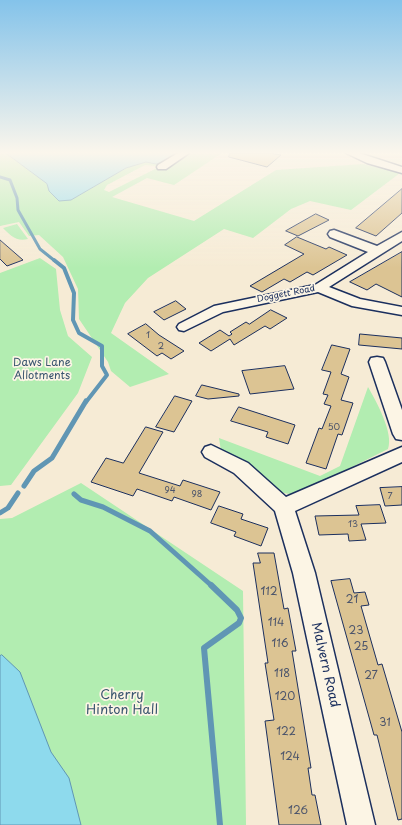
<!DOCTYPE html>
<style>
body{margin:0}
canvas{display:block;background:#f6ebd5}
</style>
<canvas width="402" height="825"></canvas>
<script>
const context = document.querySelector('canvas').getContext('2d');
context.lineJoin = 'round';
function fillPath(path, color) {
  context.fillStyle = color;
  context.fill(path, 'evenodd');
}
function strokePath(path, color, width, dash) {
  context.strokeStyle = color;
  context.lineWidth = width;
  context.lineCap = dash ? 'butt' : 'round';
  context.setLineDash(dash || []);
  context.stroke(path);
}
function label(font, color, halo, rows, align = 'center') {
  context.font = font + ' "Playpen Sans",sans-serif';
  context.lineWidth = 3.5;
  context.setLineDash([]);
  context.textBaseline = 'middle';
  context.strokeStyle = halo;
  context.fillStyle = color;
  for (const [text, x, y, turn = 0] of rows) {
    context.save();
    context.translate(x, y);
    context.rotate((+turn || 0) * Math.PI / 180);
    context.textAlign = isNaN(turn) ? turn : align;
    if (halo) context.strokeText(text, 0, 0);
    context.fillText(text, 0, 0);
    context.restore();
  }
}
const green = new Path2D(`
 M0,153H6L47,184L49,191L71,200L126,168L146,162L168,161L176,153H222L174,185L147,178L112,197L194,221L276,170L363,164L400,173L351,210L310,201L291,209L253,238L224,229L148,278L125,303L111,333L169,374L130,387L111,371L108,362L79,319L78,289L63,257L39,235L29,236L19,222L0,226ZM145,165L156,166L157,168L109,192L104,190L107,185Z
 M17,224L28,239C16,242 10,235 3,228Z
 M40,258L56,269L60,310L68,336L92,357L78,393L11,485L0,486V273Z
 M368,387C376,401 394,433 388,449L296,495C267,493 243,468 221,451L219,438L320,476L340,466Z
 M81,483L243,591L246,825H0V519L12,518Z`);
const water = new Path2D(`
 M6,153H176V154L168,161L156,164L146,162L126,168L71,200L59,201L49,191L47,184Z
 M2,655L20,672L51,752L69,778L81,825H0V656Z`);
const streamFar3 = new Path2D(`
 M0,177L10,180L17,198L18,210L40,249L55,261`);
const streamFar2 = new Path2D(`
 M54,260L64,268L74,293L73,320L79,333L102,346V366L107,375L86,402`);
const streamFar1 = new Path2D(`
 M24,486L34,471L52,458L86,401
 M74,494L81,500L103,507L150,531L212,586
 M0,513L8,508L18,493`);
const stream = new Path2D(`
 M211,585L237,610L241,618L239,623L204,648L220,825`);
const building = new Path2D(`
 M230,153H269L281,155L267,167L229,157Z
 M402,189V213L376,236L356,228Z
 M316,214L329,220L298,236L286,231Z
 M297,237L326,249L329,247L347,255L313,275L307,272L290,282L284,279L262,292L250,286L304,254L285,245Z
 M0,240L23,260L7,266L0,259Z
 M402,252V297L376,284L367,290L350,282Z
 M176,301L186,309L164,320L154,312Z
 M271,310L287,318L270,329L265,326L234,345L230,339L211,351L199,343L220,330L229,336L232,334L230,332L246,322L249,324Z
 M146,324L159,335L184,351L171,359L162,353L157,356L128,334Z
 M360,334L402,338V349L359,345Z
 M332,345L350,349L341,374L349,377L341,400L353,403L342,435L338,434L326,469L306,463L319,428L322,429L331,406L324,404L328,395L323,394L331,372L322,370Z
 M285,366L294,389L250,394L242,371Z
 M202,385L239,394V396L208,399L196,396Z
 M175,396L192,401L174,432L156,427Z
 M239,407L295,425L288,444L266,437L268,432L231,421Z
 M146,427L163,432L139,473L180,486L183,480L220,492L211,510L174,497L172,501L137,489L133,496L91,482L106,458L123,463Z
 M402,487V505L385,506L380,488Z
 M380,505L386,523L361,524L366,540L349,541L348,534L319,535L315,516L359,515L356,506Z
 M219,506L243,514L241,519L268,528L261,546L234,536L236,532L211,523Z
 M258,553H274L284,609L288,608L296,651H292L311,768H308L312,795H315L321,825H279L265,721L274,720L265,663H268L253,563H260Z
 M350,579L354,593L365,592L369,605L361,606L378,665L382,664L402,732V819L398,820L377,735H374L331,581Z`);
const minor = new Path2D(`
 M178,153H189L166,169H158L157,167L158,165Z
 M346,153H359L402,167V173L367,163Z
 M334,230L377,246L402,232V241L329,287L360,299L402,307V315L352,306L318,292L223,312L184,331L179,330L177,327L179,324L214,306L315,285L368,252L330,237L328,234L330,231Z
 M377,357L383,358L385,362L402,410V440L396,439L393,434L369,362L371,358Z
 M211,445L248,463L286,497L402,447V462L295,511L315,573L375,825H347L293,573L275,511L234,473L205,457L202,452L205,447Z`);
const farStreetnames = [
 ["Doggett Road",286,294,-11]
];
const numberNames = [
 ["1",148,336],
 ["2",161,347],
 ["50",334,428],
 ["94",170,491],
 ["98",197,495],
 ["7",390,497],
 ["13",353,525]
];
const parkNames = [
 ["Daws Lane",42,363],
 ["Allotments",42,376]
];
const nearNumbernames = [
 ["112",269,592],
 ["21",352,600],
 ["114",276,623],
 ["23",356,631],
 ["116",280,644],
 ["25",361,647],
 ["118",282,674],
 ["27",371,676],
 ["120",285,697],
 ["31",385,723],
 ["122",286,732],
 ["124",290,757],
 ["126",298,811]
];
const nearStreetnames = [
 ["Malvern Road",325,665,77]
];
const nearParknames = [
 ["Cherry",122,695],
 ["Hinton Hall",122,710]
];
fillPath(green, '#b2edb1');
fillPath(water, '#8edaed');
strokePath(water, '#6096b4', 1);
strokePath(streamFar3, '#6096b4', 3);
strokePath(streamFar2, '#6096b4', 4);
strokePath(streamFar1, '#6096b4', 5);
strokePath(stream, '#6096b4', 6);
fillPath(building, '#dcc493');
strokePath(building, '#1b2f5e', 1);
strokePath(minor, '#1b2f5e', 3);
fillPath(minor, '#fcf5e5');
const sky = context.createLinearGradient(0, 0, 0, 268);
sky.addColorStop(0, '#84c3ea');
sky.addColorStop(0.57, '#fbf6ec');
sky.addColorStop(1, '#fbf6ec00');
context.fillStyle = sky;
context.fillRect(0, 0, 402, 268);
label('9px', '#1b2f5e', '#fcf5e5', farStreetnames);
label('9px', '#4b546b', null, numberNames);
label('11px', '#39556f', '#fcf5e5', parkNames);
label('11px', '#4b546b', null, nearNumbernames);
label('13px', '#1b2f5e', '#fcf5e5', nearStreetnames);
label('13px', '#39556f', '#fcf5e5', nearParknames);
</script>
